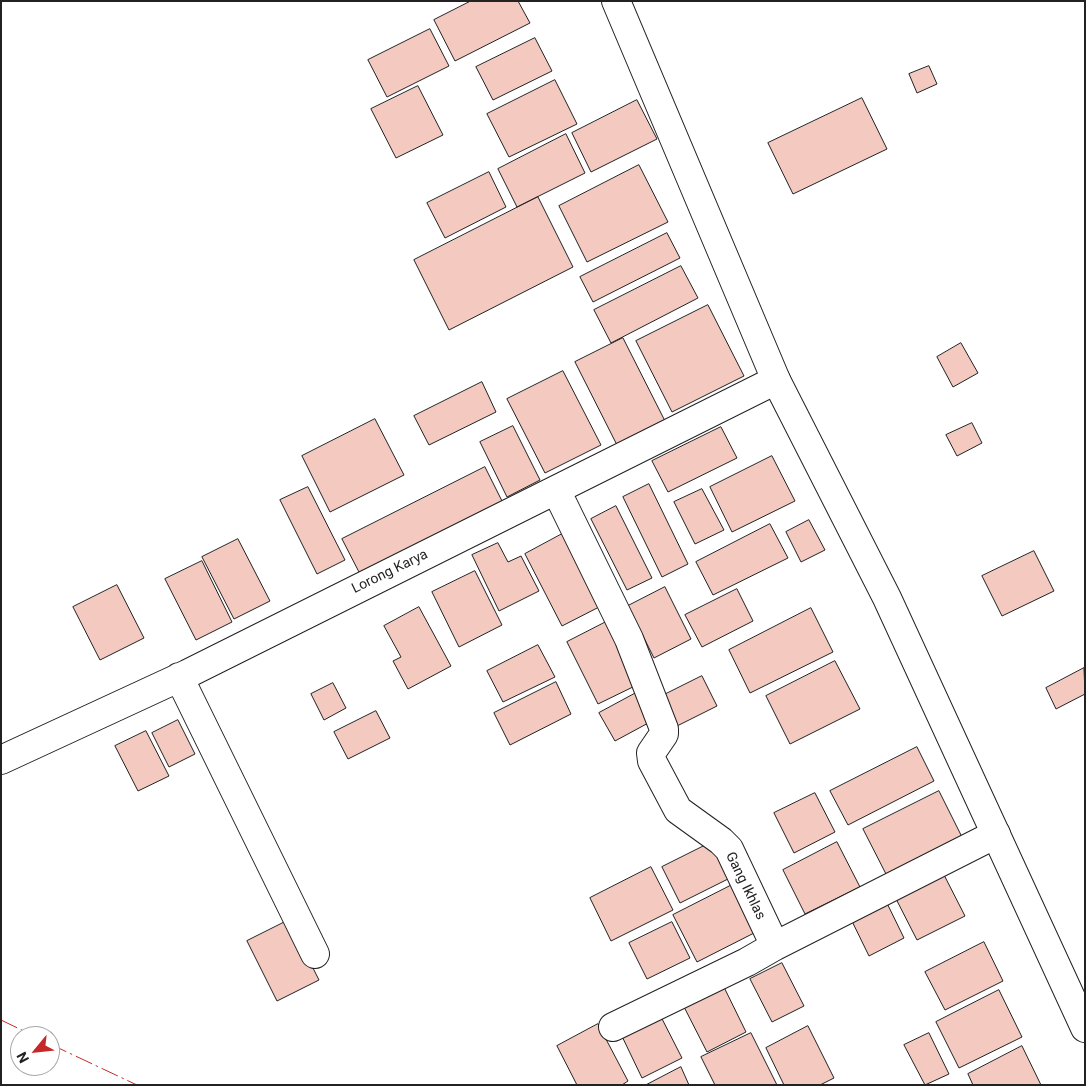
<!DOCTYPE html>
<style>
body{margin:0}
#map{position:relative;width:1086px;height:1086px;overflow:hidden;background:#fff;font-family:Roboto,sans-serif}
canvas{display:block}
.frame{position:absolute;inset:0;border:2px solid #222;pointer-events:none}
.north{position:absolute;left:10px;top:1026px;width:50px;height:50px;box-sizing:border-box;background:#fff;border:1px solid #a7a7a7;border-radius:50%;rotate:242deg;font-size:14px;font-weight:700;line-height:20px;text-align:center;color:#222}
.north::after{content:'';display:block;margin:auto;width:18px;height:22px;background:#c62828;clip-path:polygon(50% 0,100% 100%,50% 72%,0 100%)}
</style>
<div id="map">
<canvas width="1086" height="1086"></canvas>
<div class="frame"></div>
<div class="north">N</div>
</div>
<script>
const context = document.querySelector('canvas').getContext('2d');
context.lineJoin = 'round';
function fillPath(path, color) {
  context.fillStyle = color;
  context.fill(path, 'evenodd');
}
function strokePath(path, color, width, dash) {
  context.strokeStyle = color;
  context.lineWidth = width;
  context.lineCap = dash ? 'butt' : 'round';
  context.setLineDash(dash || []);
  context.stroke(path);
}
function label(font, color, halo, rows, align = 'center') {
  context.font = font + ' Roboto,sans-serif';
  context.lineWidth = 4;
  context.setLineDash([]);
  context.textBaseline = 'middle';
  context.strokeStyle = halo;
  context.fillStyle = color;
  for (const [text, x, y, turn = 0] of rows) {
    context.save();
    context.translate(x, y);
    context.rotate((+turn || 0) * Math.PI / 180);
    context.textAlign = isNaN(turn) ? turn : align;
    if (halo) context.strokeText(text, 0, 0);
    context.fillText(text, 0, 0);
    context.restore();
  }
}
const building = new Path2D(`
 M471,1H518L530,23L455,61L434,20Z
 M430,29L449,66L387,97L368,60Z
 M535,38L552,71L493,100L476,67Z
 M929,66L937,84L917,93L909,74Z
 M555,80L577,124L509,157L487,114Z
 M418,86L443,135L396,158L371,109Z
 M862,98L887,149L793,194L768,143Z
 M637,100L657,139L591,172L572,133Z
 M566,134L585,173L517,207L498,169Z
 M639,165L668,222L587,262L559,206Z
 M489,172L506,207L445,238L427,203Z
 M538,197L573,267L449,330L414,260Z
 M667,233L680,258L593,302L580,277Z
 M681,266L698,298L611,343L594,310Z
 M708,305L744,376L672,412L636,341Z
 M623,338L666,423L618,447L575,362Z
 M961,343L978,373L953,387L937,357Z
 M563,371L601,445L545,473L507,399Z
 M482,382L496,412L429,445L414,416Z
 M375,419L404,475L330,512L302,456Z
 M972,423L982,443L957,456L946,435Z
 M513,426L540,480L507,497L480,442Z
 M721,427L737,458L668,492L652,461Z
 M772,456L795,501L732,532L710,487Z
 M485,467L503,503L360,574L342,539Z
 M649,484L688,564L662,577L623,497Z
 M308,487L345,560L317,574L280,500Z
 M702,489L724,530L695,544L674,502Z
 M616,506L652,578L627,590L591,519Z
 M809,520L825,550L801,562L786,532Z
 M770,524L788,558L713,595L696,562Z
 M564,533L601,606L562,626L525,554Z
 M238,539L270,601L234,619L202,557Z
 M498,543L508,562L521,556L539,591L499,611L472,555Z
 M1034,551L1054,591L1002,616L982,576Z
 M202,561L232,622L196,640L165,579Z
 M475,571L502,625L459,647L432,592Z
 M117,585L144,638L100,660L73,607Z
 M665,587L691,639L654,658L628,606Z
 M737,589L753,621L702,647L685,615Z
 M419,607L451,666L408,689L393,661L401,657L384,626Z
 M811,608L833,652L750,693L729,650Z
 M608,621L639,684L598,704L567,642Z
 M538,645L555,677L503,702L487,671Z
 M835,661L860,709L790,744L766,696Z
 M1084,668L1085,694L1056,709L1046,688Z
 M702,676L717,706L673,728L658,698Z
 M556,682L571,714L510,745L494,713Z
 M333,683L346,708L324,720L311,694Z
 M636,693L652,721L615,741L599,713Z
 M376,711L390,738L348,759L334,732Z
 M178,720L195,754L169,767L152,733Z
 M146,731L169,776L138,791L115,746Z
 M917,747L934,781L848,825L830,791Z
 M939,791L962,837L887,876L863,829Z
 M815,793L835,832L794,853L774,813Z
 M714,841L732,877L680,903L662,867Z
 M837,842L860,887L805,914L783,870Z
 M651,867L673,910L611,941L590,898Z
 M941,869L965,916L917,940L893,893Z
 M734,884L758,931L697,962L673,915Z
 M883,895L904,938L869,956L848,913Z
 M289,920L319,980L277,1001L247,941Z
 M672,922L690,958L647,979L629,943Z
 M984,942L1003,981L945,1010L925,972Z
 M782,963L804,1006L772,1022L750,979Z
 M721,981L746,1032L707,1052L681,1001Z
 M999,990L1022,1037L959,1068L936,1022Z
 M657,1009L682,1058L642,1078L618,1028Z
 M598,1024L628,1081L622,1085H577L557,1046Z
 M808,1026L834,1078L820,1085H784L766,1048Z
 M751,1033L777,1085H715L701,1057Z
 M929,1033L949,1074L925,1085L904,1045Z
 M1022,1046L1041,1085H973L968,1074Z
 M681,1067L689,1085H646Z`);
const minor = new Path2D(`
 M556,490L629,639L664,729V734L651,753L652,761L678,810L721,841L729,849L775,946L747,962L613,1027
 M179,677L315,954
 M1,760L187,674L776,380
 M775,946L996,834`);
const tertiary = new Path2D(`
 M616,1L776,380L887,598L1085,1028`);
const power = new Path2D(`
 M1,1020L34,1036
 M50,1044L137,1085`);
const streetNames = [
 ["Lorong Karya",390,572,-26],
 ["Gang Ikhlas",745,886,64]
];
fillPath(building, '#f3c9c0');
strokePath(building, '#222', 1);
strokePath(minor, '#222', 30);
strokePath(tertiary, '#222', 30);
strokePath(minor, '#fff', 28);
strokePath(tertiary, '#fff', 28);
strokePath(power, '#c62828', 1, [18, 4, 2.5, 4]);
label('14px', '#222', '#fff', streetNames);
</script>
